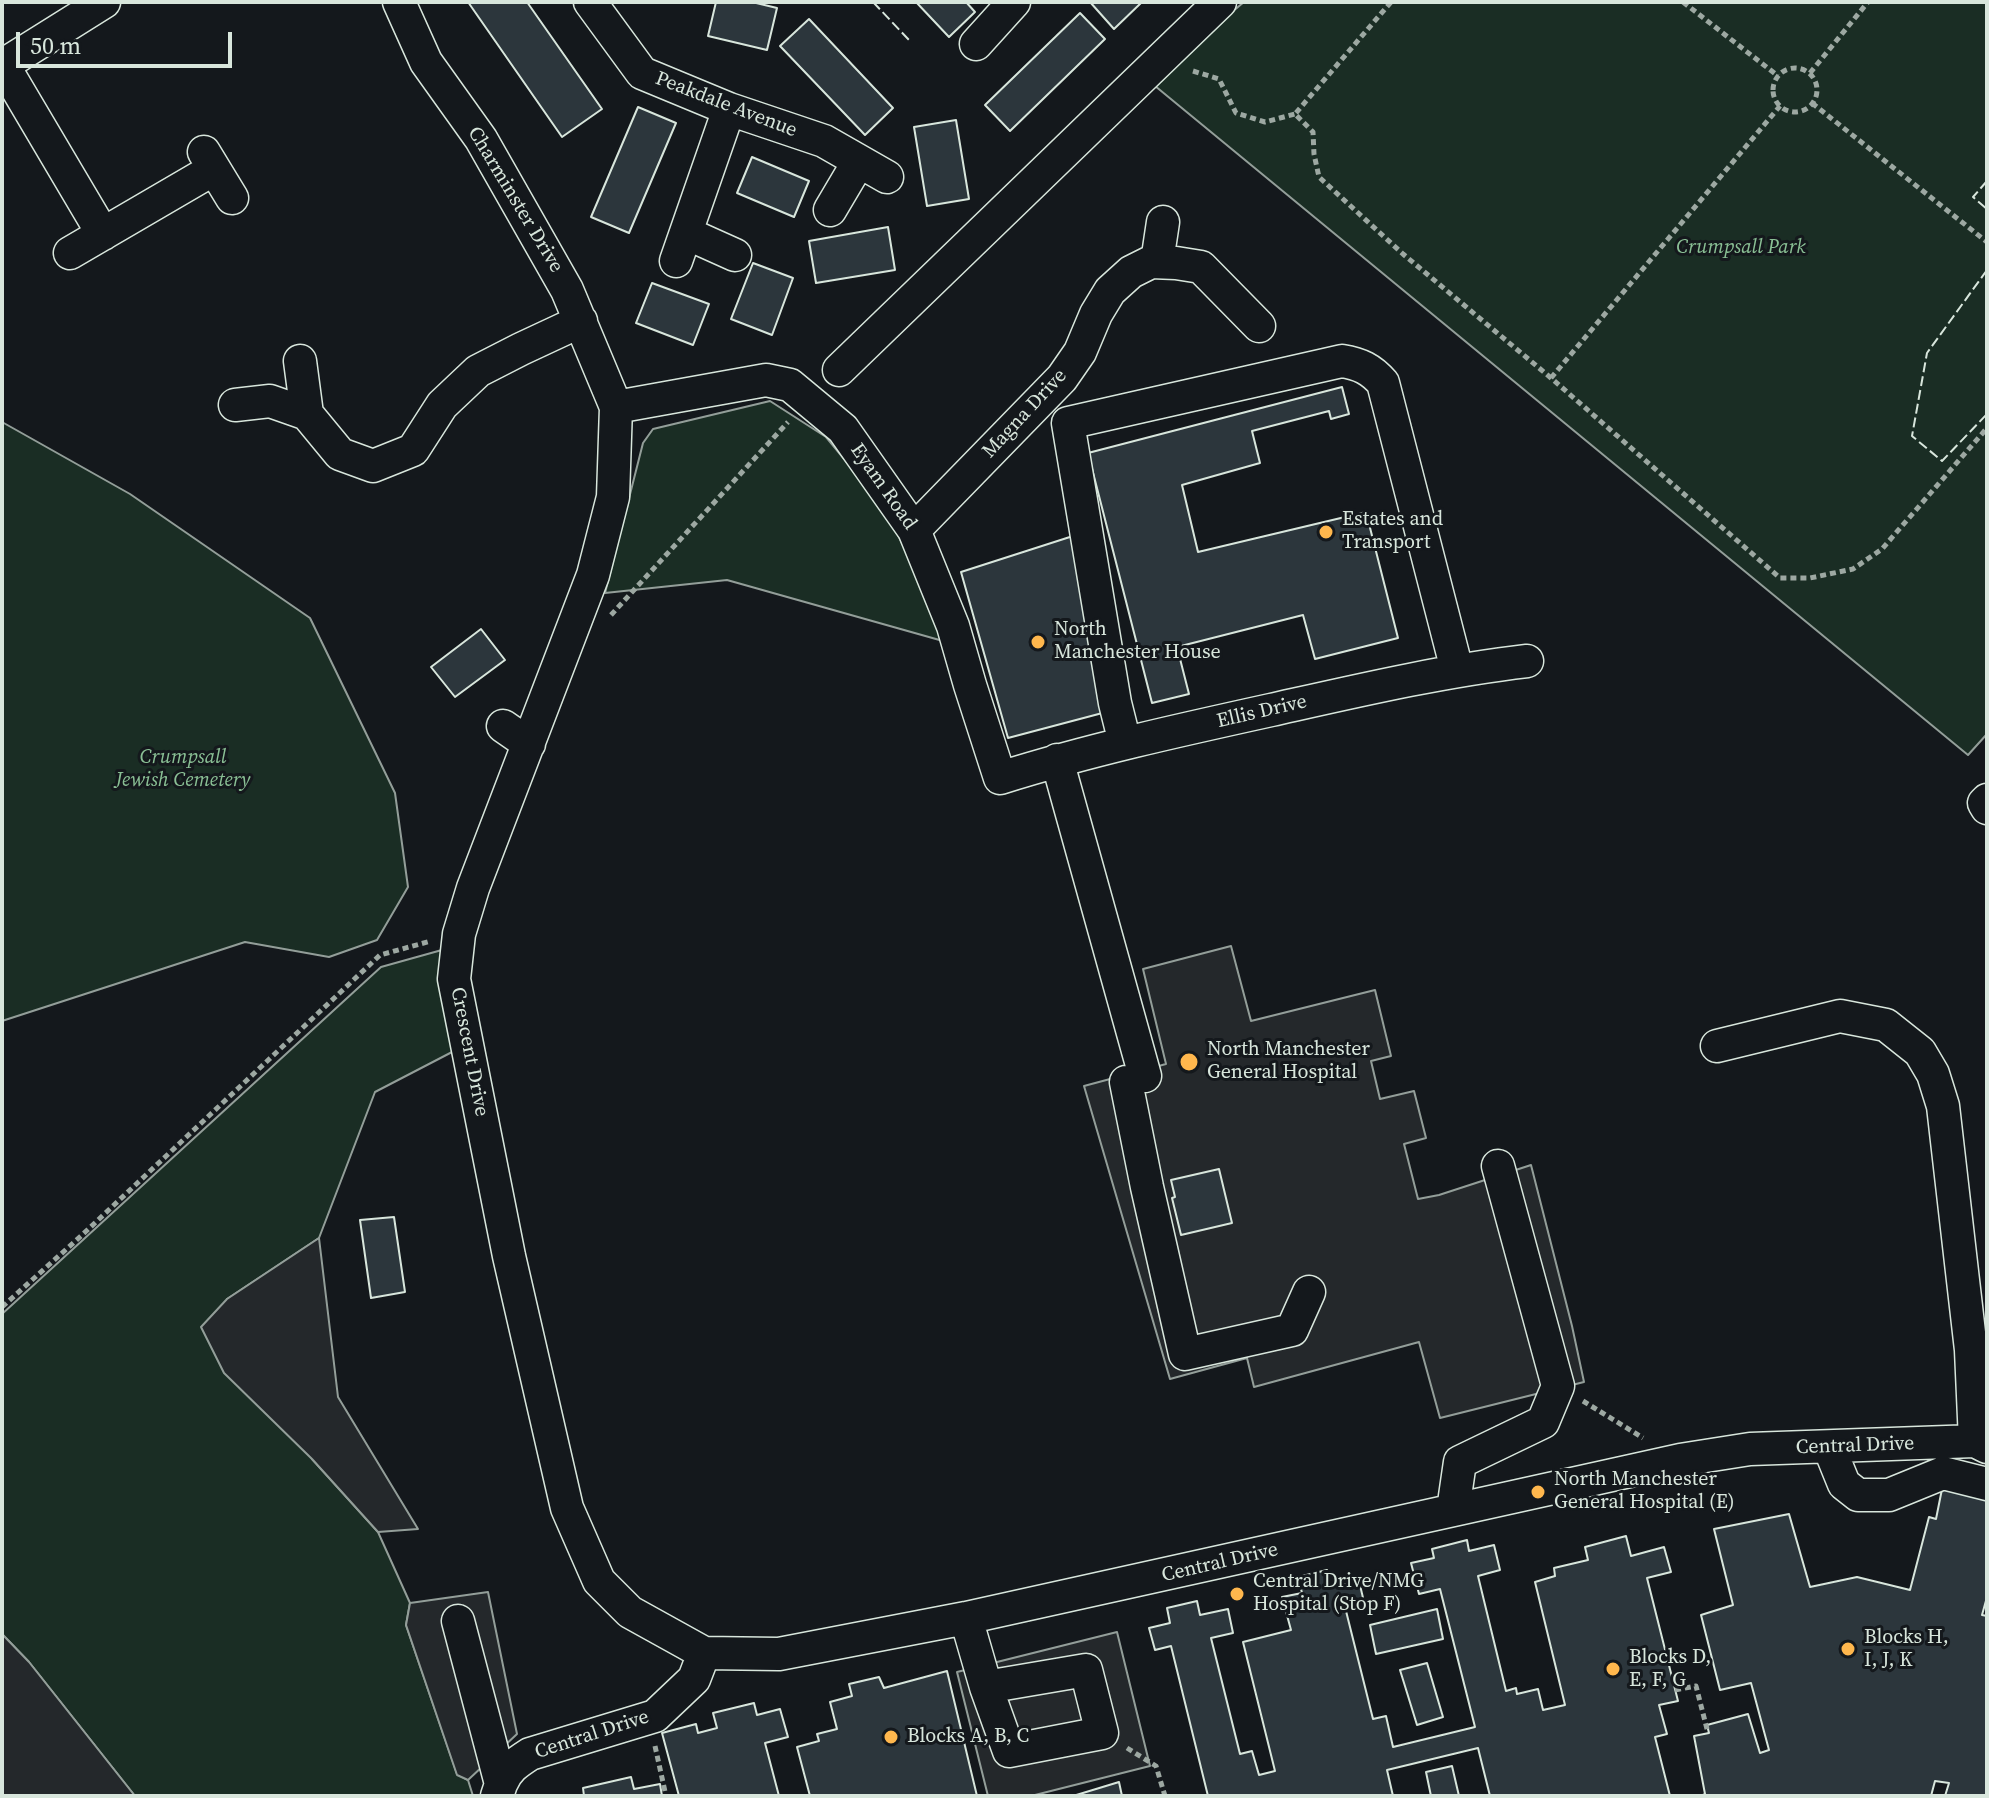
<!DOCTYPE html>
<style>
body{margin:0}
#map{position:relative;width:1989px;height:1798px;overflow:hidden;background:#14181c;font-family:"Source Serif 4",serif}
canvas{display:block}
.frame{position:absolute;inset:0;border:4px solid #d8e6dc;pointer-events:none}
.scale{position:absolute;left:16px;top:32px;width:216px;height:36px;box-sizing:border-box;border:4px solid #d8e6dc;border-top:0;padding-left:10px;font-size:24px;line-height:28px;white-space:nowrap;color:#d8e6dc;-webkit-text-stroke:6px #14181c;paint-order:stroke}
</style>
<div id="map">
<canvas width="1989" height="1798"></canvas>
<div class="frame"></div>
<div class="scale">50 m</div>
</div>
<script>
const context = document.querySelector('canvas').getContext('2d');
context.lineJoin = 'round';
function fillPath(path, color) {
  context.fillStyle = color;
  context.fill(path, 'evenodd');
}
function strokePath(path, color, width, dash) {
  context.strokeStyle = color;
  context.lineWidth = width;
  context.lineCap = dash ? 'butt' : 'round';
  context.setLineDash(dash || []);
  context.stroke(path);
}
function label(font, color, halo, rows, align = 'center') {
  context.font = font + ' "Source Serif 4",serif';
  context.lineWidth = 6;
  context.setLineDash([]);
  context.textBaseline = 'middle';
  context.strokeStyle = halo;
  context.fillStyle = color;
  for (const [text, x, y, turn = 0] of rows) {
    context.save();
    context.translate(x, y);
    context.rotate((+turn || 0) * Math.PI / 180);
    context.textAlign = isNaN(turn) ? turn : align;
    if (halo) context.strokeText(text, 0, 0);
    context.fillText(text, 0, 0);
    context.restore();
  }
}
const green = new Path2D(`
 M1244,2H1987V734L1968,755L1149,81Z
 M770,401L826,437L854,471L894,527L924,587L943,641L727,580L605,593L643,443L653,429Z
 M2,422L130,494L310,618L395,793L408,887L377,940L329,957L245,942L2,1021Z
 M449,948L454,1051L375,1092L319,1238L227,1299L312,1459L378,1532L410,1603L406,1625L457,1774L468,1780L473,1796H135L29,1662L2,1634V1314L381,967Z`);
const parking = new Path2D(`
 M1231,946L1251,1021L1375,990L1391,1056L1371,1061L1380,1099L1414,1091L1426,1138L1404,1144L1418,1199L1439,1195L1531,1165L1572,1326L1584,1382L1440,1418L1419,1342L1254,1387L1247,1358L1170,1379L1084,1086L1166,1064L1143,969Z
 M319,1238L338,1397L418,1529L378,1532L312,1459L224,1373L201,1327L227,1299Z
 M488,1592L517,1734L468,1780L457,1775L406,1625L410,1603Z
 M1117,1632L1150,1766L1031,1796H988L957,1672Z
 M2,1634L29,1662L135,1796H2Z`);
const building = new Path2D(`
 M468,2H527L602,109L562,137Z
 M716,2H752L777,8L767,50L708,36Z
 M916,2H966L975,12L949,37Z
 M1090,2H1142L1114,29Z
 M1080,13L1105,39L1010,131L985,105Z
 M809,19L893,108L865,135L780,46Z
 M638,107L676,123L629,233L591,217Z
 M956,120L969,199L927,206L914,127Z
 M752,157L809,181L794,217L737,193Z
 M888,227L895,270L816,283L809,241Z
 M753,263L793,278L772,335L731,319Z
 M652,283L709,304L693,345L636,323Z
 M1342,387L1349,414L1331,419L1329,411L1252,431L1260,463L1182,485L1198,552L1366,512L1398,638L1315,659L1303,615L1177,647L1189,694L1152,703L1088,453Z
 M1073,536L1110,711L1008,738L961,572Z
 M481,629L505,660L455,697L431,667Z
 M1219,1169L1232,1223L1181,1235L1172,1198L1175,1197L1171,1180Z
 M394,1217L405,1292L371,1298L360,1220Z
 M1943,1484L1987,1495V1597L1982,1615L1987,1616V1796H1945L1949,1783L1935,1781L1931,1796H1701L1705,1794L1694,1736L1709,1733L1707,1725L1748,1714L1760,1753L1769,1750L1751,1683L1720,1690L1701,1615L1733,1605L1714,1529L1789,1514L1810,1587L1857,1577L1910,1590L1929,1517L1936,1519Z
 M1626,1536L1631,1556L1664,1547L1671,1572L1647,1578L1678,1701L1659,1705L1667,1734L1655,1737L1670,1796H1490L1478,1748L1387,1770L1393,1796H1208L1171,1646L1155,1650L1149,1628L1170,1623L1167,1608L1197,1601L1200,1615L1228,1609L1233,1633L1211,1638L1240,1754L1252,1751L1259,1775L1275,1771L1243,1642L1291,1630L1282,1597L1302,1593L1298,1577L1327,1570L1331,1588L1359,1581L1364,1602L1345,1607L1373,1719L1386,1716L1393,1747L1475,1727L1440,1589L1419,1594L1411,1563L1434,1558L1432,1549L1467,1540L1469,1551L1494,1545L1500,1570L1478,1576L1506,1691L1516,1688L1517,1694L1538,1689L1543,1710L1565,1705L1535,1582L1555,1576L1554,1568L1588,1560L1585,1547Z
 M1437,1609L1443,1639L1376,1654L1370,1625Z
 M1427,1663L1443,1717L1417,1725L1400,1670Z
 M947,1671L977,1796H810L797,1747L819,1741L817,1734L837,1729L830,1702L852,1696L849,1684L879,1677L884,1688Z
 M754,1703L757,1715L780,1709L788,1737L765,1743L779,1796H679L662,1733L696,1724L698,1733L717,1728L713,1713Z
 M1452,1766L1459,1796H1431L1426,1772Z
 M631,1777L634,1789L660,1784L662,1796H584L583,1788Z
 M1119,1782L1122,1796H1073Z`);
const path = new Path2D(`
 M1391,2L1295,114L1313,132L1314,154L1319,177L1403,254L1551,378L1780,578H1810L1853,569L1882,549L1987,428
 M1683,2L1778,76
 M1773 90a22 22 0 1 1 44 0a22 22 0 1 1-44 0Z
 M1193,71L1219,79L1236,113L1265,122L1295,114
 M1810,73L1868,2
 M1812,103L1987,242
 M1551,378L1780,106
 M611,615L788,422
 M2,1307L81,1236L380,955L431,941
 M1583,1401L1643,1438
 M1675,1690L1696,1686L1708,1733
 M655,1746L666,1796
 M1127,1748L1156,1766L1165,1796`);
const minor = new Path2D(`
 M399,2L426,62L481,139L567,290L616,407L613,497L593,575L473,888L459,934L454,979L509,1256L567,1508L599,1581L630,1612L704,1653L779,1654L966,1618L1680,1460L1750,1449L1975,1441L1987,1447
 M590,2L642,73L729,109L824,141L887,177
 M976,44L1014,2
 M3,65L103,234
 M2,66L104,2
 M204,152L232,198
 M830,210L859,161
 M686,233L735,255
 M70,253L214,169
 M676,261L729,109
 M1157,262L1163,222
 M300,361L307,414
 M839,370L1220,2
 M235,405L270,401L307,414L340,454L373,466L413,450L442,405L478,371L521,349L581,321
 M616,407L766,380L790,385L843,429L914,530L953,626L970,685L1000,778C1089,750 1180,730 1271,710C1356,691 1441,671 1527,661
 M914,530L1062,378L1080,352L1096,314L1110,291L1131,272L1151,262L1176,263L1201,267L1259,326
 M503,726L529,744
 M1125,743L1115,703L1068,423L1342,361C1360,364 1371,369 1383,383L1457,670
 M1057,760L1145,1076
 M1987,800L1984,803L1987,808
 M1717,1046L1840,1016L1886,1025L1920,1052L1933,1074L1943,1106L1971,1350L1975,1441
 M1126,1082L1147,1187L1185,1354L1292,1330L1309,1292
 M1829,1447L1844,1484L1858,1495H1889L1943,1473L1987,1484
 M1453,1510L1460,1462L1543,1422L1558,1386L1498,1166
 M966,1618L986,1687L1086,1670L1102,1733L1009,1751L986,1687
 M458,1621L501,1784L497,1796
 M501,1784C507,1769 516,1763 530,1754L655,1716L694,1679L704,1653`);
const fence = new Path2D(`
 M873,2L909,40
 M1987,181L1973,197L1987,209
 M1987,270L1927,353L1912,436L1942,461L1987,414`);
const markers = [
 [1326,532,8,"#ffb74d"],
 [1038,642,8,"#ffb74d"],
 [1189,1062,10,"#ffb74d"],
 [1538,1492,8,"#ffb74d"],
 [1237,1594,8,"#ffb74d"],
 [1848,1649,8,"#ffb74d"],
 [1613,1669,8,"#ffb74d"],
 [891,1737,8,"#ffb74d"]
];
const streetNames = [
 ["Peakdale Avenue",726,105,21],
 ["Charminster Drive",515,200,59],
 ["Magna Drive",1025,414,-47],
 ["Eyam Road",883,487,55],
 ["Ellis Drive",1262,712,-13],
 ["Crescent Drive",469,1052,79],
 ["Central Drive",1855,1446,-2],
 ["Central Drive",1220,1563,-13],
 ["Central Drive",592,1735,-18]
];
const parkNames = [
 ["Crumpsall Park",1741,248],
 ["Crumpsall",183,758],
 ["Jewish Cemetery",183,781]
];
const poiNames = [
 ["Estates and",1342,520],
 ["Transport",1342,543],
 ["North",1054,630],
 ["Manchester House",1054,653],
 ["North Manchester",1207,1050],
 ["General Hospital",1207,1073],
 ["North Manchester",1554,1480],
 ["General Hospital (E)",1554,1503],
 ["Central Drive/NMG",1253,1582],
 ["Hospital (Stop F)",1253,1605],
 ["Blocks H,",1864,1638],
 ["I, J, K",1864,1661],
 ["Blocks D,",1629,1658],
 ["E, F, G",1629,1681],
 ["Blocks A, B, C",907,1737]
];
fillPath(green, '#1a2d24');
strokePath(green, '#939e99', 2);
fillPath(parking, '#24282b');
strokePath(parking, '#939e99', 2);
fillPath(building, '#2c363c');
strokePath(building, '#d8e6dc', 2);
strokePath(minor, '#d8e6dc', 35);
strokePath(path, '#9da8a2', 5, [6, 4]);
strokePath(minor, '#14181c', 32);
strokePath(fence, '#d8e6dc', 2, [10, 4]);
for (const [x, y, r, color] of markers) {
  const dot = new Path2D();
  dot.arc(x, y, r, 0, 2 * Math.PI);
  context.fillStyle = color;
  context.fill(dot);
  strokePath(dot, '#14181c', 3);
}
label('20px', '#d8e6dc', '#14181c', streetNames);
label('italic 20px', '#8ac095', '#14181c', parkNames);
label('20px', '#d8e6dc', '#14181c', poiNames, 'left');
</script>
